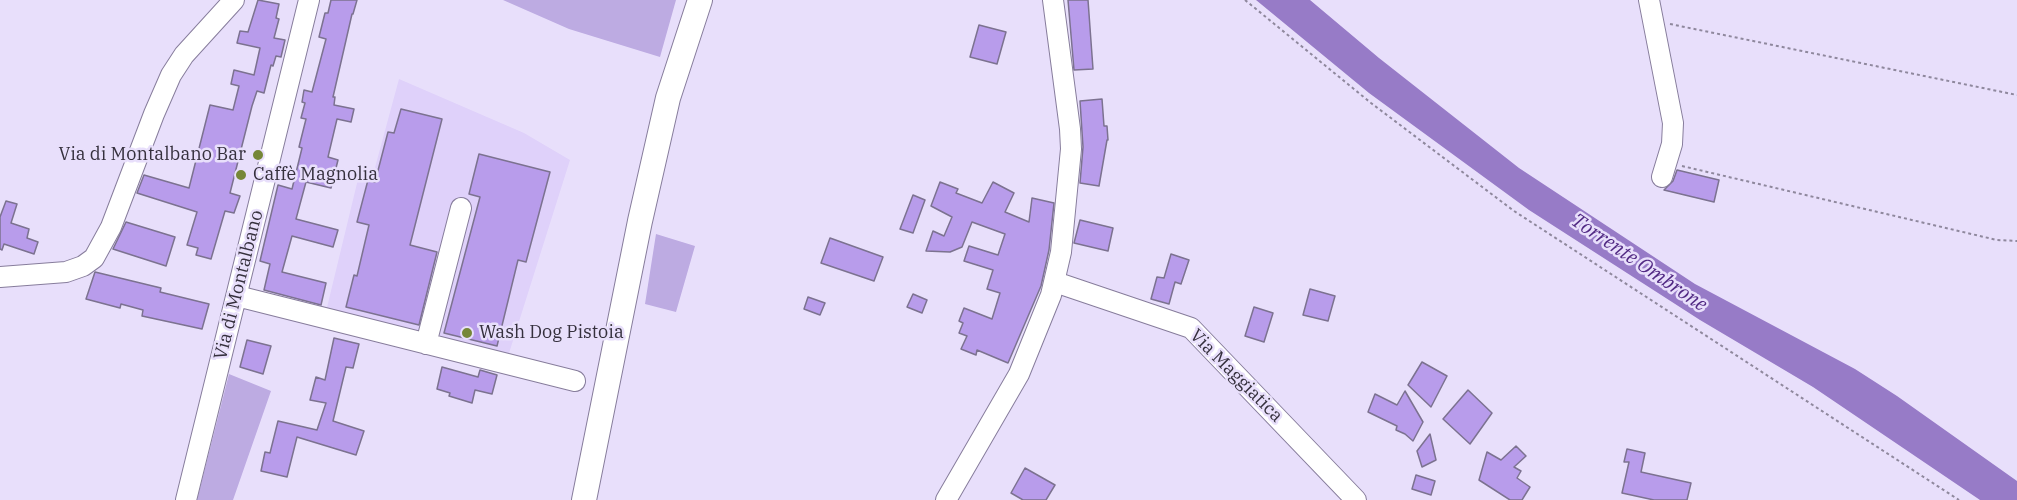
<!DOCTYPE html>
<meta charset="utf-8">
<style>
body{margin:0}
canvas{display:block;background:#e8dffb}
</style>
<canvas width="2017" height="500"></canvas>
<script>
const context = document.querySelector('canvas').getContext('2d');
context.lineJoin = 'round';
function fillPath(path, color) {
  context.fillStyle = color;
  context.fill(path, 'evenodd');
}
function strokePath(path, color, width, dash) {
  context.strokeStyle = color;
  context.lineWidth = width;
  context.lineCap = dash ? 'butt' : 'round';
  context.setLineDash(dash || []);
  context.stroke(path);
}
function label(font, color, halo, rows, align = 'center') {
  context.font = font + ' "IBM Plex Serif",serif';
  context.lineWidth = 5;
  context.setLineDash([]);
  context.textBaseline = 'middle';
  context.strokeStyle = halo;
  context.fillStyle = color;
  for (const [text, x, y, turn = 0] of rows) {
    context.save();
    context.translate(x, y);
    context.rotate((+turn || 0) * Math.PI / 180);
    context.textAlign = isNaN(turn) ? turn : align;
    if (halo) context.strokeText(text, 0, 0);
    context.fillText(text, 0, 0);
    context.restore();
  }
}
const built = new Path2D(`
 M399,79L524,133L570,160L504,369L323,324L359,175H373Z`);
const green = new Path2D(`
 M503,0H676L660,57L569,29Z
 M656,234L695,246L676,312L645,304Z
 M229,374L271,391L233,500H197Z`);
const water = new Path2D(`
 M1256,0H1310L1379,58L1519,168L1695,284L1855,369L1897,396L2017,481V500H1980L1813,387L1700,320L1529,210L1369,93Z`);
const building = new Path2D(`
 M258,0L279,4L276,18L279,19L274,38L285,40L281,57L276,56L273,66L271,65L264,93L257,91L252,106L230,193L240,196L234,213L225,211L211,259L196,255L198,248L187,245L197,212L137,193L144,175L189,188L210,105L233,110L239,86L231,84L234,70L254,75L260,48L237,43L240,31L248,32Z
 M331,0H357L353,14H352L333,97H335L334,105L354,109L351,122L337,119L328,157L338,160L331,188L306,182L296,219L338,230L333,247L292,236L282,272L326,283L321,305L264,290L270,264L260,261L278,185L292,189L302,148L299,147L306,119L301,118L305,103L302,102L304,90L312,92L326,39L319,37L325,13H328Z
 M1068,0H1088L1093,69L1074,70Z
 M979,25L1006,32L997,64L970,57Z
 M1102,99L1104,126H1107L1108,140H1107L1099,186L1080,183L1083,147L1080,101Z
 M401,109L442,119L410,245L437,252L419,325L346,307L354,275L357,276L369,225L357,222L368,180L375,182L388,132L394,133Z
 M479,154L550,172L526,262L518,260L497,346L444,333L480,197L469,194Z
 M1677,170L1719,180L1714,202L1664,190L1673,181Z
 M940,182L958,189L956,193L982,203L993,182L1014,193L1005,212L1029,222L1032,198L1054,203L1049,250L1041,286L1008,363L977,350L976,355L961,349L967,336L959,333L963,323L959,321L964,308L992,319L1000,293L987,289L993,270L964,261L969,246L998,255L1005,234L972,222L962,247L950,252L926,251L933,231L944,236L952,217L931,206Z
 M913,195L925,200L913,233L900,229Z
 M6,201L17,204L11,223L29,229L27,238L38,242L34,254L4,244L2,250L0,249V217Z
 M1080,220L1113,228L1108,251L1074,243Z
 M126,222L175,237L166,266L113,249Z
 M830,238L883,257L874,281L821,263Z
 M1171,254L1189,260L1181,284L1175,282L1169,304L1151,299L1157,277L1164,278Z
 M95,272L161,288L160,292L209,304L202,329L142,316L143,310L121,304L120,308L86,299Z
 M1310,289L1335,296L1328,321L1303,315Z
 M913,294L927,300L922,313L907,307Z
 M808,297L825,303L820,315L804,309Z
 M1254,307L1273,313L1264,342L1245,336Z
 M334,338L359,344L353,368L346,367L333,421L364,431L356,455L297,437L287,477L261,471L265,452L270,453L278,421L317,430L326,403L310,400L316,377L325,380Z
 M247,340L271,346L263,374L240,367Z
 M1422,362L1447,376L1431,407L1408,385Z
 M442,367L478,377L480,370L497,375L492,394L475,390L472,403L449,396L450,393L437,389Z
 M1468,390L1492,413L1470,444L1443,419Z
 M1405,391L1423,422L1413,441L1405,434L1396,430L1397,426L1368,412L1375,394L1397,405Z
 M1430,434L1436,460L1422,467L1417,451Z
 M1516,446L1526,456L1514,467L1521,471L1517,478L1530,487L1522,500H1510L1479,480L1487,452L1501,460Z
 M1627,449L1645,453L1641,472L1691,483L1687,500H1654L1622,493L1629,462H1624Z
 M1025,468L1055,485L1046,500H1023L1011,493Z
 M1416,475L1435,481L1431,495L1412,489Z`);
const path = new Path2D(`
 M1245,0L1371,103L1514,211L1959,500
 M1670,24L2017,95
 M1682,166L1997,240L2017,241`);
const minor = new Path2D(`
 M1649,0L1673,123L1672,144L1662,177
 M0,277L66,272L83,266L94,258L111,227L154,114L171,75L184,55L234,0
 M1055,282L1191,328L1356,500
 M237,296L575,381
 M426,344L461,208
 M186,500L309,0
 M946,500L1019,374L1051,295L1061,252L1071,149L1070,129L1053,0`);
const major = new Path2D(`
 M584,500L640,221L668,98L700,0`);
const markers = [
 [258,155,6,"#768737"],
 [241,175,6,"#768737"],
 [467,333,6,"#768737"]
];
const poiNames = [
 ["Via di Montalbano Bar",246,155,"right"],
 ["Caffè Magnolia",253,175],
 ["Wash Dog Pistoia",479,333]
];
const streetNames = [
 ["Via di Montalbano",239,285,-76],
 ["Via Maggiatica",1236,376,45]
];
const waterNames = [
 ["Torrente Ombrone",1639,263,34]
];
fillPath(built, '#dfd1fa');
fillPath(green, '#bdabe2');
fillPath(water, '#977bc7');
fillPath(building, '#b89ceb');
strokePath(building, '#7c7290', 1.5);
strokePath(minor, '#877d9c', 22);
strokePath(major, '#877d9c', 26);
strokePath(path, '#8f889d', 2, [3, 3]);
strokePath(minor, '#fff', 20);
strokePath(major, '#fff', 24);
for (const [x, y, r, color] of markers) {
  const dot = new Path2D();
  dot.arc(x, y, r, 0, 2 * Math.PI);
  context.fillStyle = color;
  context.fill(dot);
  strokePath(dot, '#e8dffb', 2);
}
label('18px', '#35303d', '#e8dffb', poiNames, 'left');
label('18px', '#35303d', '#e8dffb', streetNames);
label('italic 20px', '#522a84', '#e8dffb', waterNames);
</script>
